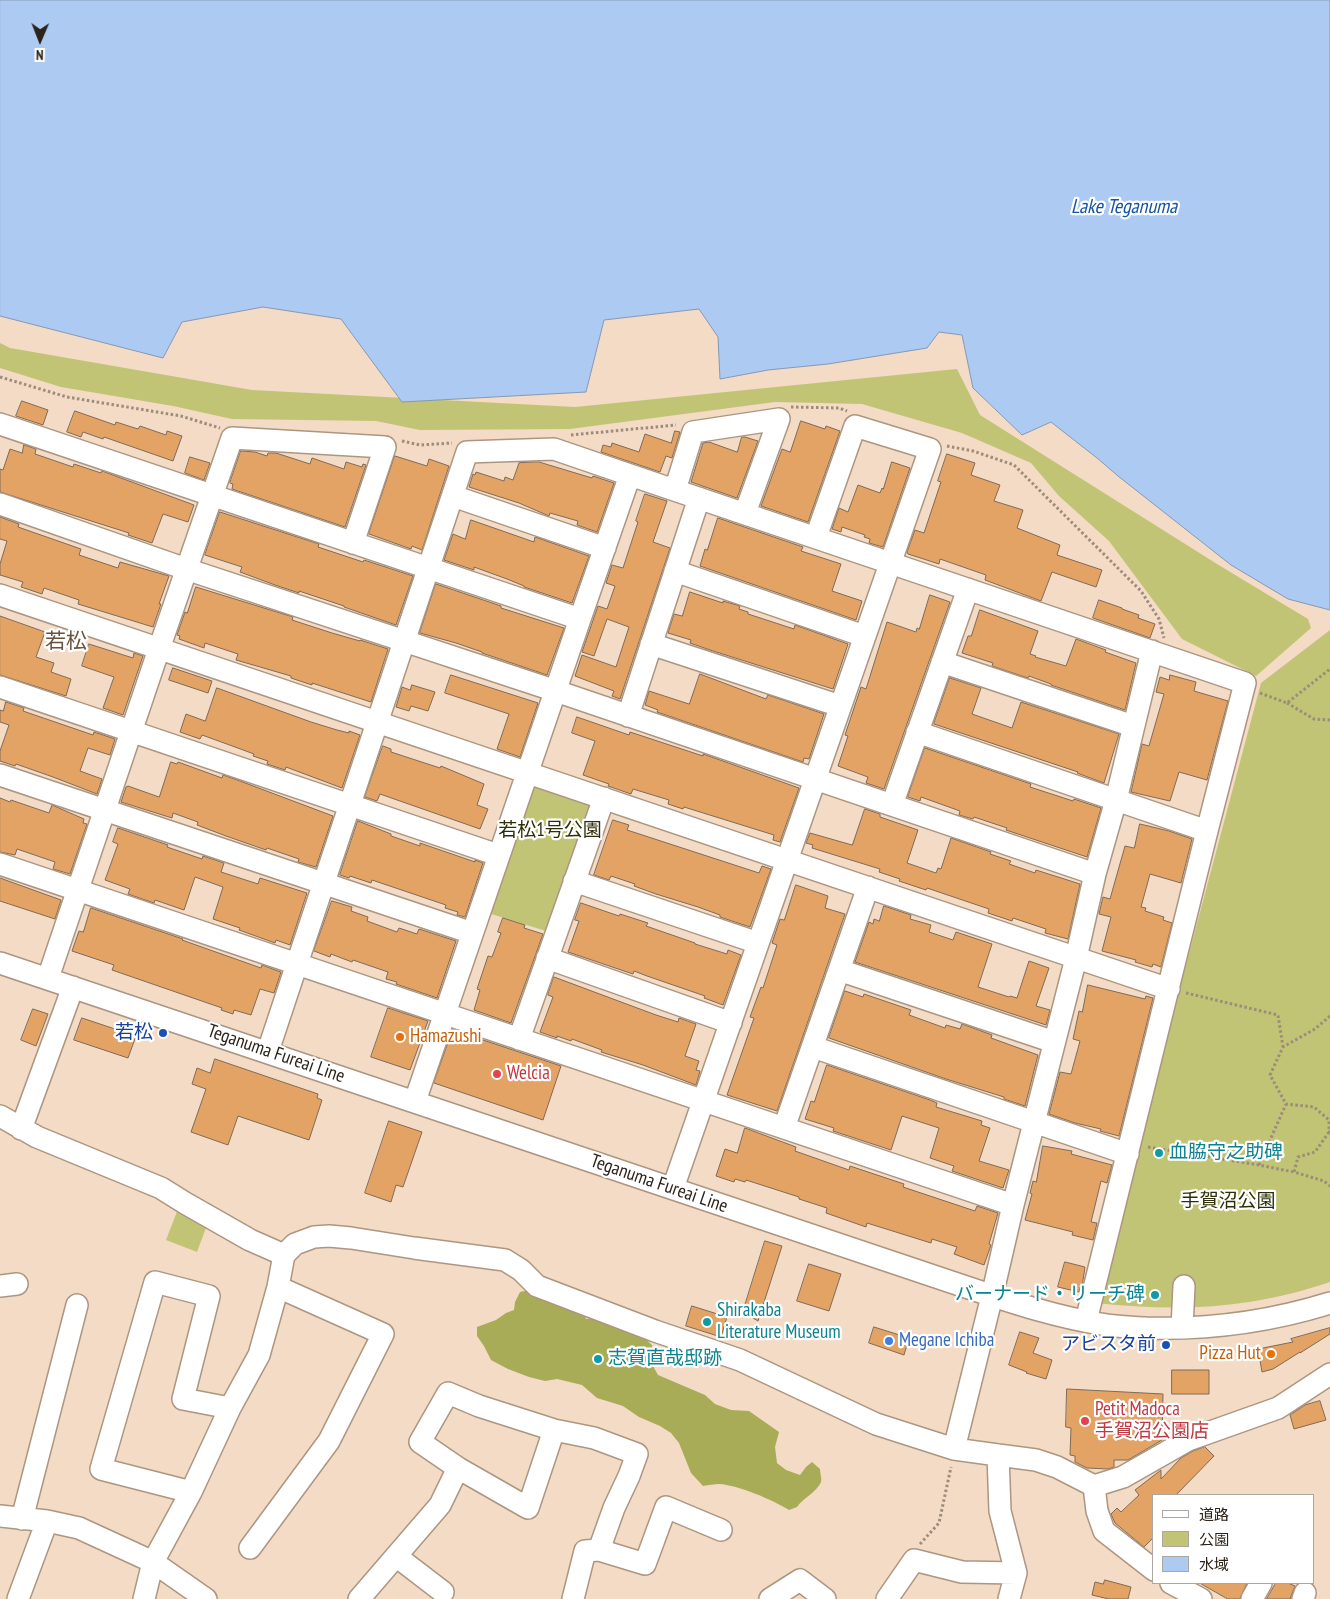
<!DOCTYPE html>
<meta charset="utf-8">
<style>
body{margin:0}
#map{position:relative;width:1330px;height:1599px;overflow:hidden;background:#f3dbc5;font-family:"PT Sans Narrow","Noto Sans JP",sans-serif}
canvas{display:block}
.legend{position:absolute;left:1152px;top:1494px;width:162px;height:90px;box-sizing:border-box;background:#fff;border:1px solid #aba7a3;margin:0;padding:6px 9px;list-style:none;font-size:15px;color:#2c231a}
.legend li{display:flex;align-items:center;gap:10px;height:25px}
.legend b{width:25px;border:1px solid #aba7a3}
.north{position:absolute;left:15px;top:15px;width:50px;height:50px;-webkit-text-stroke:4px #fff;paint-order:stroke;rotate:181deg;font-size:14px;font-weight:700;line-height:20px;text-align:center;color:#2c231a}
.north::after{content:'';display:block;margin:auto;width:18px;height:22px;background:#2c231a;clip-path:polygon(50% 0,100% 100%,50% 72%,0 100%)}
</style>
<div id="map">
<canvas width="1330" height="1599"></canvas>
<ul class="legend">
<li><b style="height:6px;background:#fff"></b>道路</li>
<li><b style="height:14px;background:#c1c474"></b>公園</li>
<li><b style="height:14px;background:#accaf2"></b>水域</li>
</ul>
<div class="north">N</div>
</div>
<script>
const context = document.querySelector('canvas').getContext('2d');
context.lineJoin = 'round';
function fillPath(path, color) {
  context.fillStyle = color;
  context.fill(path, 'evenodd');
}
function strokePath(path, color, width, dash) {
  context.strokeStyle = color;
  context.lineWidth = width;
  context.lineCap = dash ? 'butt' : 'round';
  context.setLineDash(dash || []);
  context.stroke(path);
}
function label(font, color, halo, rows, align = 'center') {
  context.font = font + ' "PT Sans Narrow","Noto Sans JP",sans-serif';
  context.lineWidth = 4.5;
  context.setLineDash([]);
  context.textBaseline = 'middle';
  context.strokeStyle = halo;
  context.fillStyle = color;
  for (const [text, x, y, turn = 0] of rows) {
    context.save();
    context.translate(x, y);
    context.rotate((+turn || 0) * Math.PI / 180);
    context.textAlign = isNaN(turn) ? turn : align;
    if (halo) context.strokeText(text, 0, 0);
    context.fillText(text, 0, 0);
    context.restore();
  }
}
const green = new Path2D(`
 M0,343L10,348L252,390L575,407L957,369L980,415L1217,564L1308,619L1311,628L1256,676L1182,639L1109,541L1059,496L1031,463L962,433L862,404L775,402L570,429L420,430L376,421L232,419L173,406L61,387L0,368Z
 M1330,630V1282C1250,1309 1180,1312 1096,1303L1261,683Z
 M528,782L591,803L595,810L549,932L485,912Z
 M178,1209L207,1225L197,1252L166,1240Z`);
const forest = new Path2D(`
 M530,1290L583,1309L586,1319L595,1318L636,1331L652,1345L653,1366L658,1375L705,1395L715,1404L731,1410L749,1411L779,1432L775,1447L777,1463L786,1470L800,1475L806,1467L812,1462L820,1469C820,1473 822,1479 821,1482C817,1492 803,1498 797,1507L789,1510C773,1500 738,1485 719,1484C714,1484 709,1485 703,1486L691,1473L679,1443L671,1433L660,1426L639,1417L623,1406L597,1398L582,1385L557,1379L545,1381L529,1377L508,1369L491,1360L484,1346L477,1336V1327L496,1320L506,1313L514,1310L515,1302L520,1292Z`);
const water = new Path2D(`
 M0,0H1330V610L1288,599L1231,565L1118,476L1097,458L1051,422L1022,435L973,388L962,335L939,332L927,348L828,364L768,370L720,379L718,337L699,309L604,320L586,392L402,402L341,319L263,307L182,322L163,358L0,316Z`);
const building = new Path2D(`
 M22,401L48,410L43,425L16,416Z
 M75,411L115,425L116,422L138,429L140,426L166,435L167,431L182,436L173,461L104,437L103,439L83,432L81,437L67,432Z
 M801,421L825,429L826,426L840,431L808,522L761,506L782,449L790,452Z
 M675,431L680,432L672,458L666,456L660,472L601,452L603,445L611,447L612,443L639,452L645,434L671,443Z
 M742,437H745L758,441L737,498L691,482L703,443L709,442L737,452Z
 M24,445L36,449L35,454L73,467L74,464L101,473L102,471L194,505L188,522L163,514L152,543L128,535L129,533L0,492V469L3,470L10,449L22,453Z
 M241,451L255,452L267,456L268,453H276L310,464L312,458L344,469L346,462L362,467L363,464L366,465L345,527L232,489L233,484L230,483Z
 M947,454L975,463L971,475L1000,485L994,501L1023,510L1017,528L1060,545L1057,555L1102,570L1096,587L1052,572L1041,601L985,580L986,575L940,559L939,564L908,554L907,552L915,530L924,533L941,482L938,481Z
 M395,456L427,466L429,459L449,466L422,550L412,546L411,549L369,534Z
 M190,457L210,463L204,480L185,473Z
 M539,462L592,478L593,476L614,483L597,532L577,525L578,521L550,513L549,516L519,503L469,487L473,474L475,475L476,472L504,481L505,477L513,480L519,463Z
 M892,462L910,468L883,547L869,543L870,539L864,537L865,535L842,527L841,532L832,529L839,508L848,512L858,485L880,493L882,488L883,489Z
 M645,494L667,501L653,542L670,548L620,699L612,696L614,691L575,676L582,655L616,667L629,627L607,619L594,656L582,652L598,606L607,609L615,586L606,583L612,565L623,568L638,522L636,521Z
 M220,512L319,544L318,547L363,562L364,560L413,576L396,625L344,607V606L299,591V593L275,585L240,572L242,567L205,555Z
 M0,517L19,524L18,527L81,549L79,555L118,568L120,562L169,576L159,604H161L153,627L78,604L79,600L44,588L42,594L21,587L23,582L0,575V564L7,541L0,539Z
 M718,518L803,547L801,551L841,564L832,591L862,601L856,620L700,566L705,549L707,550Z
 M471,520L534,542L535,537L589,556L572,603L524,587V586L507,579L474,567V570L444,560L453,534L465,539Z
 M436,584L501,606V608L564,628L547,675L482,653V652L456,643L420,633Z
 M196,587L293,617L292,620L332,633L360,641V640L388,649L371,702L312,683V685L291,678V676L236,660L238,654L205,643L204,648L179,639L180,636L177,635L185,612L187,613Z
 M690,592L723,603V601L740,606L739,609L748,612V614L794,629L795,625L848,644L833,689L710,650L690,643L691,640L668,633L674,614L682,616Z
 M930,595L950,602L884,789L866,783L868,777L838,766L848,736L845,735L861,687L866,689L887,622L916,632L917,628L919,629Z
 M1099,600L1122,608V609L1139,615L1138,618L1155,624L1150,638L1093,618Z
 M980,610L1038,631L1030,654L1036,656L1035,657L1066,666L1076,639L1106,650L1105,652L1136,663L1125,710L1051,685V684L1029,676L1028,678L992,666L993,663L962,653L968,636H971Z
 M0,616L45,632L36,657L54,663L51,672L71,679L66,696L0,675Z
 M89,644L133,658L134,653L143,656L123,715L103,708L114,677L82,666Z
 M173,668L212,681L208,693L169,680Z
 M700,674L766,699L768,695L824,714L809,759L804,758L803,762L657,712L658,710L645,705L649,691L689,704Z
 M451,675L538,703L520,757L497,749L509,714L445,693Z
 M1170,675L1196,682L1194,691L1228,701L1207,780L1179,772L1170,801L1131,792L1142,744L1149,746L1164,694L1156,692L1160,677L1169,680Z
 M950,678L981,688L972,714L1012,728L1021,702L1119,734L1104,783L1077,773L1078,772L934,724Z
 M412,685L435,692L428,711L411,706L409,711L396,707L402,687L410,690Z
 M217,688L311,722L337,730L349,733V731L360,735L342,788L286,767L285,770L267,764L268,761L253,756L254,754L235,747L202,735L200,739L180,732L186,714L205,721Z
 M6,702L24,708L23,711L93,735L94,732L115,739L110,755L88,748L80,771L102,779L97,794L53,777L16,764L15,766L0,761V751L9,725L0,722V710L3,711Z
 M577,717L629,735L630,732L703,756V754L799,788L780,842L773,840L774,835L684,807L683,809L668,804L669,800L633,789L631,794L608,786L609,784L583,775L595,741L572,733Z
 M383,746L391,749V752L440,768L441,766L484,784L477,805L488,809L480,829L380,794L377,801L365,797Z
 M925,748L1031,784L1030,787L1073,801L1074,799L1101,808L1087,857L1006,830L1007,828L974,817L973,819L959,815L960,811L921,797L920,801L908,797Z
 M171,762L177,764L178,762L222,778L223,775L240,781L333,816L316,867L298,862L299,859L267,848L266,850L226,836L197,825L198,822L173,813L172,818L121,802L126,787L128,786L159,797Z
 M0,798L10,802L11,800L49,813L52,805L84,819L83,823L87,824L70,874L53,869L55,862L17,849L15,855L0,852Z
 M865,809L880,814V817L918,830L907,863L936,873L938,868L941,869L951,838L991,852L990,854L1011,861L1009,864L1035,873L1036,870L1080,884L1068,939L1045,933L1046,929L1013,918L1012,921L988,913L989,909L927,888L926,890L899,881L900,879L879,872L880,869L812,848L813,845L806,843L810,833L852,845Z
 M613,820L629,825L627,830L759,873L762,866L771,869L750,927L720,917V915L698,907L656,894L634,886L635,884L611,876L609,880L594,875Z
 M358,821L391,834V836L420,846V843L475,862V860L483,863L465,917L457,915L458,912L445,908L446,905L372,880L371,883L350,876L349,878L340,875Z
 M1140,824L1169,831L1192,839L1181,883L1150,874L1141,907L1146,908L1145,911L1164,917L1163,920L1172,923L1161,967L1153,964L1152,967L1135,962L1136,960L1102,951L1111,917L1099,914L1103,897L1110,899L1125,846L1134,848Z
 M118,828L168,845L167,847L202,859L203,856L224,863L221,872L258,884L260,878L307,893L290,945L276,940L275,943L239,930L240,928L213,919L223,887L195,877L184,910L155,900L154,903L128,894L130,889L105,880L118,844L113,842Z
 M0,878L61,900L55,919L0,901Z
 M796,885L828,896L825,908L845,914L777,1111L727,1095L754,1018L750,1017L761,987L763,988L777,945L772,943L780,919L784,920Z
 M332,901L352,907L351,911L368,917L367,921L397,932L399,928L417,934L419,929L456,941L437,998L396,984L397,982L386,979L388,972L353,960L352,962L331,954L330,957L314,951Z
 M581,903L619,916L620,914L648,923L646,926L695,943V944L727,954L728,950L741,955L723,1005L704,998L705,996L647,976L634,971L633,974L568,952L579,921L575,920Z
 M884,906L911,915L910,919L931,925L929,932L953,940L956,932L992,944L978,987L1009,997L1010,996L1017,998L1029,961L1049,968L1036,1006L1050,1010L1046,1025L855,962L869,922L873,924L874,919L879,921Z
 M91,908L183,939L182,940L261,968L262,965L278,971L281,972L274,993L260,989L251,1015L234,1010L233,1014L221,1010L222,1008L112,970L114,965L72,951L79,931L83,932Z
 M503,918L525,925L524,928L543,934L511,1023L474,1010L480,990L477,989L488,956L492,957L501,933L498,932Z
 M554,977L656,1015L678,1022L679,1018L696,1024L685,1056L699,1061L696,1070L700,1071L696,1085L643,1065L601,1052L602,1050L572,1039L571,1041L557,1036V1038L540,1032L553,997L548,995Z
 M1088,985L1145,999L1146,996L1153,998L1119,1136L1100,1131L1101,1129L1075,1123L1049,1114L1060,1072L1071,1074L1080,1041L1073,1039L1079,1011L1082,1012Z
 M845,991L863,997L864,994L911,1010L909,1015L945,1028L946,1025L960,1029L962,1024L992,1035L991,1038L1038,1055L1025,1106L1004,1099V1097L946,1079L829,1038Z
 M388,1008L428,1021L410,1070L371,1057Z
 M33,1009L48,1014L36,1046L21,1040Z
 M82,1018L136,1036L128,1058L74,1040Z
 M453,1030L561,1066L543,1120L434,1083Z
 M215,1059L318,1094L317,1098L322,1100L309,1140L238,1116L228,1145L191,1132L206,1089L192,1084L197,1068L210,1073Z
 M827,1065L930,1100L937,1103L936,1107L982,1121L981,1125L990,1128L979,1161L1009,1170L1003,1188L952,1171L954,1166L930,1158L939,1128L902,1116L891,1150L833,1131L834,1128L805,1119L811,1101L814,1102Z
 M389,1121L422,1132L403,1187L396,1185L391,1202L365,1193Z
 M745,1128L796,1147L795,1151L849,1170L850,1166L904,1184L903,1187L975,1211L977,1206L998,1213L989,1244L991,1245L984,1265L954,1254L957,1247L932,1239L931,1243L867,1223L866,1227L826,1213L827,1208L799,1199V1197L746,1180L745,1182L735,1179L734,1182L716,1176L725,1149L737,1153Z
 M1043,1146L1072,1151L1071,1154L1112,1165L1107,1183L1101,1181L1091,1222L1097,1223L1093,1240L1072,1235L1073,1232L1025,1220L1032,1194L1030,1193L1033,1181L1036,1182Z
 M765,1241L782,1246L758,1321L743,1312Z
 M1065,1262L1085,1267L1082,1287H1080L1079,1292L1058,1287Z
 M809,1264L841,1274L829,1311L797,1301Z
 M692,1306L727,1317L721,1337L686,1326Z
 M874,1327L909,1338L904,1355L869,1343Z
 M1330,1328V1334L1300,1353V1352L1273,1369L1262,1372L1258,1349L1293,1342L1291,1339Z
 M1020,1332L1039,1338L1033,1353L1052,1360L1046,1379L1026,1373L1027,1372L1009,1365Z
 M1172,1370H1209V1394H1172Z
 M1067,1389L1163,1394L1162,1440L1128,1460H1114V1467L1108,1469L1087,1468L1075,1462V1456L1070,1455L1071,1428L1066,1427Z
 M1320,1401L1326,1420L1294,1429L1290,1415L1305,1405Z
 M1205,1447L1214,1456L1176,1495H1154V1537L1144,1547L1115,1523L1111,1514L1117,1508L1121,1512L1139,1495L1135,1490L1161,1470V1479L1181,1458L1193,1451Z
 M1105,1580L1131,1587L1128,1599H1109L1092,1595L1095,1582L1103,1584Z
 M1200,1583H1247L1240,1599H1228Z
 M1276,1583H1288L1295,1586L1290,1599H1267Z`);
const path = new Path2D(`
 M0,377L67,397L181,416L220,428
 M791,407L839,408L847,411
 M571,435L676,425
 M402,441L420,445L452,443
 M947,446L973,451L1014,465L1141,591L1159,619L1164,638
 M1260,693L1287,703L1330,669
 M1287,703L1314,719L1330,720
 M1186,993L1278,1015L1283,1047
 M1330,1016L1315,1029L1283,1047L1270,1075L1286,1104L1314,1107L1329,1120V1132L1330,1131
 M1329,1132L1315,1152L1298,1157L1294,1172L1324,1181L1330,1186
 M1148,1147L1259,1165L1294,1172
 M1259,1165L1286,1104
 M920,1544L939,1523L951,1467`);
const minor = new Path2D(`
 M0,424L580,619L630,475L1245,683L1207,831L1086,1321
 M675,490L693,432L779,419L745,513
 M453,496L605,548
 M0,504L186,569L556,691L1095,874L1076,958L1013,1205
 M675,571L864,636
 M0,595L1169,989
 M651,644L840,706
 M942,662L1133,726
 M0,687L498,855
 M628,716L699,498
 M917,732L1207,831
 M0,775L472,933
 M892,805L968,589
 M0,864L1013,1205L992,1296L954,1449L998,1455L1000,1511L1016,1573L1009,1599
 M1095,874L1116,800L1152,651
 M574,881L758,943
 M547,958L731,1023
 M0,963L972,1289C1014,1303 1057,1317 1101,1324C1116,1327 1131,1327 1146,1328C1211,1330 1269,1322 1330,1303
 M839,970L1054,1042
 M48,978L159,649L232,438L385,447L353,543
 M519,1039L604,798
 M813,1047L1128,1154
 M268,1051C334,851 401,652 467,452L554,449L630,475
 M415,1101L580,619
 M0,1116L37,1137L161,1188L185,1203L250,1240L284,1255L295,1244L314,1237L329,1236L351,1238L414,1248L505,1260L521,1270L537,1286L655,1331L740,1360L876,1424L954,1449
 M784,1128L868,887
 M21,1129L73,987
 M673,1188L930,449L855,426L816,537
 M0,1286L17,1284
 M1182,1328L1184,1286
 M998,1455L1036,1460L1057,1467L1094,1486L1123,1477L1188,1440L1278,1408L1330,1374
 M458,1468L528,1508L554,1430
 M1094,1486L1097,1511L1104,1531L1154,1570
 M191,1492L101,1469L155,1282L209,1296L183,1399L230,1408
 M0,1516L47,1521L79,1528L153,1562L206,1599
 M22,1519L77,1305
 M250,1548L329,1441L383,1334L278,1287
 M396,1556L443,1592
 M1171,1583L1201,1599
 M18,1599L47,1521
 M144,1599L153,1562L191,1492L230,1408L259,1355L278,1287L284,1255
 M359,1599L440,1505L458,1468L420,1442L448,1393L479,1406L554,1430L594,1438L637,1454L629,1476L614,1508L599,1550
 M573,1599L585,1551L599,1550L645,1564L666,1507L721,1530
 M770,1599L800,1580L825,1599
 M887,1599L914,1560L962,1572L1016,1573
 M1252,1599L1261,1583
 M1303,1599L1305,1593`);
const markers = [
 [163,1033,5,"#1a4fb4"],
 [400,1037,5,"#e8710a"],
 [497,1074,5,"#e0444e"],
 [1159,1153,5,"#0f9aa8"],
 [1155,1295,5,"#0f9aa8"],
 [707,1322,5,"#0f9aa8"],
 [889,1341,5,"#3f7fe0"],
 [1166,1345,5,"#1a4fb4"],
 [1271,1354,5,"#e8710a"],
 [598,1359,5,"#0f9aa8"],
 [1085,1421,5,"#e0444e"]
];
const parkNames = [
 ["若松1号公園",550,831],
 ["手賀沼公園",1228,1202]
];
const transitNames = [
 ["若松",153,1033],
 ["アビスタ前",1156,1345]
];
const foodNames = [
 ["Hamazushi",410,1037],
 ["Pizza Hut",1261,1354,"right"]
];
const streetNames = [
 ["Teganuma Fureai Line",276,1054,19],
 ["Teganuma Fureai Line",659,1184,19]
];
const healthNames = [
 ["Welcia",507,1074],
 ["Petit Madoca",1095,1410],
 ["手賀沼公園店",1095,1432]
];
const cultureNames = [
 ["血脇守之助碑",1169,1153],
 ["バーナード・リーチ碑",1145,1295,"right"],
 ["Shirakaba",717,1311],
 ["Literature Museum",717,1333],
 ["志賀直哉邸跡",608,1359]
];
const shopNames = [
 ["Megane Ichiba",899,1341]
];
const waterNames = [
 ["Lake Teganuma",1124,207]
];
const quarterNames = [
 ["若松",66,642]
];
fillPath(green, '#c1c474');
fillPath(forest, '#a9ac57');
fillPath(water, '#accaf2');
strokePath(water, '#8698b1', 1);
fillPath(building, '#e2a365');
strokePath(building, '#806a56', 1);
strokePath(minor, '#ad9681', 24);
strokePath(path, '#9d8b7b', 3, [2.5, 2.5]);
strokePath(minor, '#fff', 21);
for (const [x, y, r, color] of markers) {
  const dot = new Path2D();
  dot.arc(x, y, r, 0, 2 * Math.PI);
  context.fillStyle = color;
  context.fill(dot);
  strokePath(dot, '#fff', 2);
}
label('19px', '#2e2f09', '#fff', parkNames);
label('19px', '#164399', '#fff', transitNames, 'right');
label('19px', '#c56008', '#fff', foodNames, 'left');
label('19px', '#2c231a', '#fff', streetNames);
label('19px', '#be3a42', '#fff', healthNames, 'left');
label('19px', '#0d838f', '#fff', cultureNames, 'left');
label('19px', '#366cbe', '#fff', shopNames, 'left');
label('italic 20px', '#1554a1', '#fff', waterNames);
label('21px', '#685340', '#fff', quarterNames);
</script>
